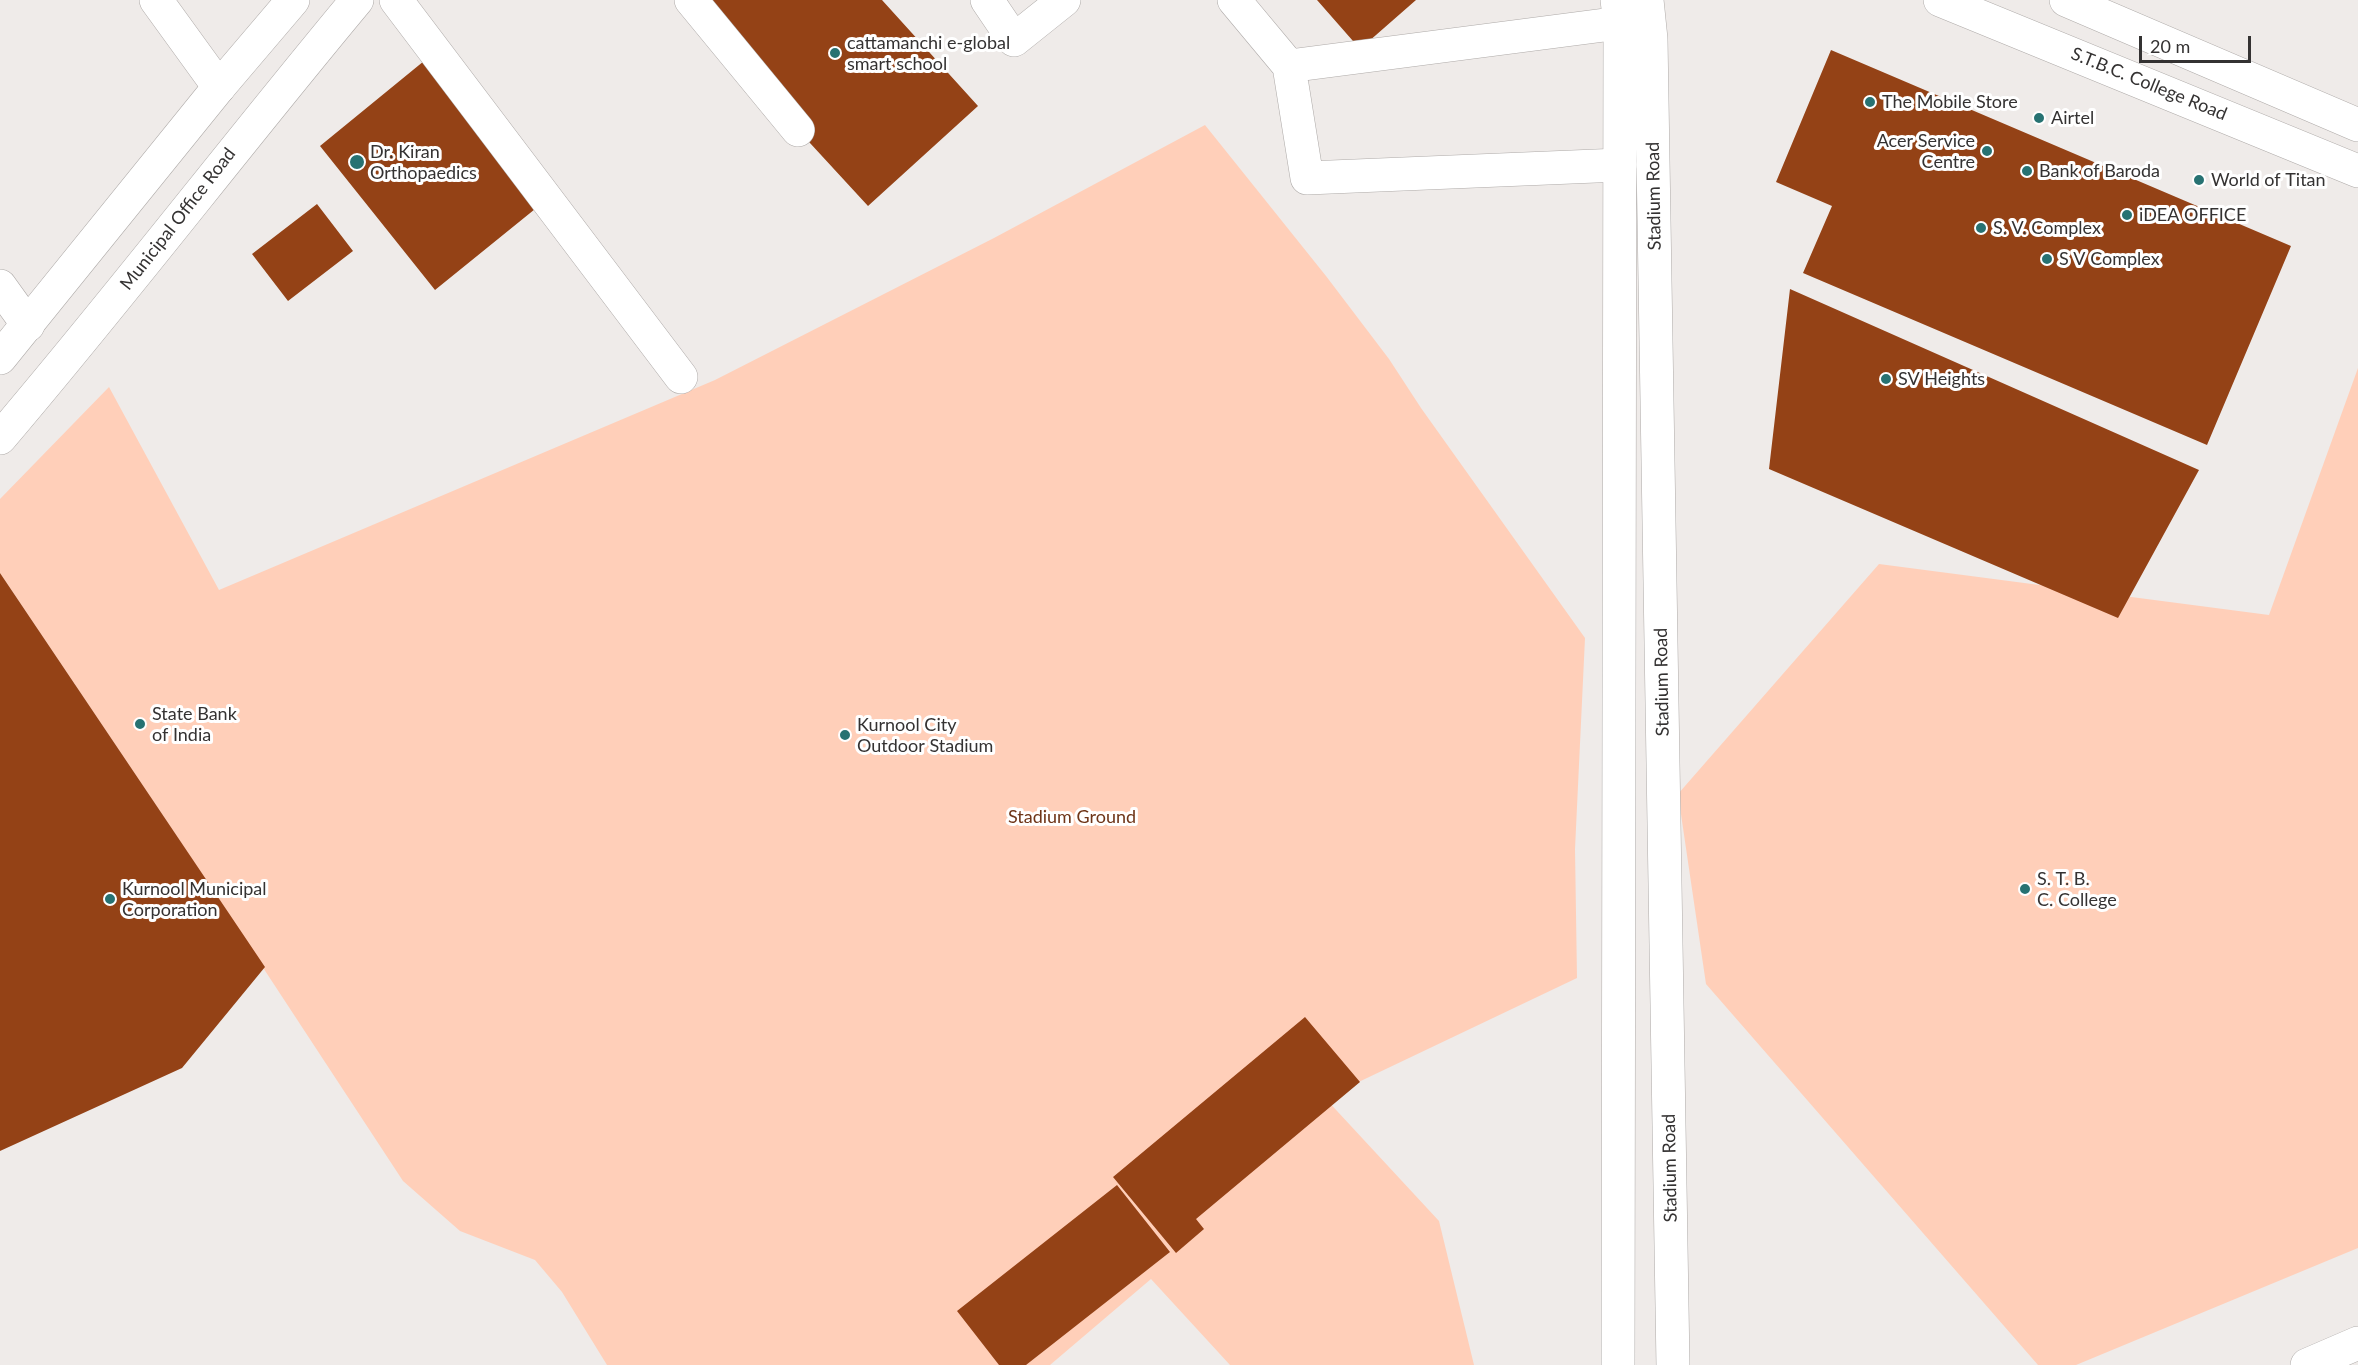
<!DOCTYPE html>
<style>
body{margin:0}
#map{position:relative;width:2358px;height:1365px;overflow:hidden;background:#efebe9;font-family:Lato,sans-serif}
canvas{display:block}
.scale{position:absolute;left:2139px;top:36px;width:112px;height:27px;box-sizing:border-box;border:3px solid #343232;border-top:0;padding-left:8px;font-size:18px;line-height:21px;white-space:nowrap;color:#343232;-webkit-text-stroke:4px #fff;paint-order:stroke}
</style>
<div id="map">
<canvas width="2358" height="1365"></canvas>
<div class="scale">20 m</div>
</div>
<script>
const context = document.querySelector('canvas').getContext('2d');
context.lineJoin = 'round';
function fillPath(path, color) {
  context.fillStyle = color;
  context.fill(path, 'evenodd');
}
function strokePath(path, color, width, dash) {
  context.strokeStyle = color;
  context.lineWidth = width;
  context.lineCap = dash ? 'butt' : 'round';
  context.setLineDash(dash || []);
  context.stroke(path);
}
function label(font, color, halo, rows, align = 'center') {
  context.font = font + ' Lato,sans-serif';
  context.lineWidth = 6;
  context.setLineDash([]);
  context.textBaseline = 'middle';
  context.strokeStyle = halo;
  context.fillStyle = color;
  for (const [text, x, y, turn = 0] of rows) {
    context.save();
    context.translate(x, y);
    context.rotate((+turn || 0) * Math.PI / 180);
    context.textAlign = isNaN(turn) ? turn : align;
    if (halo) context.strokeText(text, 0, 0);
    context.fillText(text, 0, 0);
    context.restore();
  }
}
const green = new Path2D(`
 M1205,125L1326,276L1389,359L1421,408L1585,638L1575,849L1577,978L1325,1098L1439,1221L1474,1365H1230L1151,1279L1050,1365H607L562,1292L535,1260L460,1231L403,1181L174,832L0,573V499L109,387L219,590L715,380L994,238Z
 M2358,368V1248L2076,1365H2038L1706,984L1678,794L1879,564L2269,615Z`);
const building = new Path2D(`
 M701,0H882L978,106L868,206L798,130Z
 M1317,0H1416L1360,49Z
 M1831,50L2291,246L2207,445L1803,273L1832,206L1776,182Z
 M424,61L540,205L435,290L320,146Z
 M317,204L353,251L288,301L252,254Z
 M1790,289L2199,470L2118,618L1769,469Z
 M0,573L265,967L182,1068L0,1151Z
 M1305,1017L1360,1082L1196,1219L1204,1229L1176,1253L1113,1177Z
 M1117,1185L1170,1252L1026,1365H999L957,1311Z`);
const street = new Path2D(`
 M156,0L219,87
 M396,0L681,377
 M691,0L798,130
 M987,0L1014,40L1064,0
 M1234,0L1289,66L1620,23
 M1289,66L1307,178L1620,165
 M0,286L28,325`);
const secondary = new Path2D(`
 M1617,0L1620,23L1618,1365
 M1647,0L1651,39L1673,1365
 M0,358L219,87L293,0
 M0,438C122,295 236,145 357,0
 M2307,1365L2358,1343`);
const primary = new Path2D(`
 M1940,0L2358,171
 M2066,0L2358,125`);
const markers = [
 [835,53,6,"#277272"],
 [1870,102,6,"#277272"],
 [2039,118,6,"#277272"],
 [1987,151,6,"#277272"],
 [357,162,8,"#277272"],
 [2027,171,6,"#277272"],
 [2199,180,6,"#277272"],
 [2127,215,6,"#277272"],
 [1981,228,6,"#277272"],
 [2047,259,6,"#277272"],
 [1886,379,6,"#277272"],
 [140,724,6,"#277272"],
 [845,735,6,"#277272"],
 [2025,889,6,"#277272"],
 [110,899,6,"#277272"]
];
const poiNames = [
 ["cattamanchi e-global",847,43],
 ["smart school",847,64],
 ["The Mobile Store",1882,102],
 ["Airtel",2051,118],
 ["Acer Service",1975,141,"right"],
 ["Centre",1975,162,"right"],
 ["Dr. Kiran",370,152],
 ["Orthopaedics",370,173],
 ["Bank of Baroda",2039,171],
 ["World of Titan",2211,180],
 ["iDEA OFFICE",2139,215],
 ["S. V. Complex",1993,228],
 ["S V Complex",2059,259],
 ["SV Heights",1898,379],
 ["State Bank",152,714],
 ["of India",152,735],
 ["Kurnool City",857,725],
 ["Outdoor Stadium",857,746],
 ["S. T. B.",2037,879],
 ["C. College",2037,900],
 ["Kurnool Municipal",122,889],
 ["Corporation",122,910]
];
const streetNames = [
 ["S.T.B.C. College Road",2149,84,22],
 ["Stadium Road",1654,196,-91],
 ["Municipal Office Road",178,219,-52],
 ["Stadium Road",1662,682,-91],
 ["Stadium Road",1670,1168,-91]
];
const parkNames = [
 ["Stadium Ground",1072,817]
];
fillPath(green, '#ffcfb9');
fillPath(building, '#944216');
strokePath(street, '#aeaaa8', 34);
strokePath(secondary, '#aeaaa8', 34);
strokePath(primary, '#aeaaa8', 34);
strokePath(street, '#fff', 33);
strokePath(secondary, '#fff', 33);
strokePath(primary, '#fff', 33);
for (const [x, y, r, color] of markers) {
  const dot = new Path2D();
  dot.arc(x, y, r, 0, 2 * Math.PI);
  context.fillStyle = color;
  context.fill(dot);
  strokePath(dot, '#fff', 2);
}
label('18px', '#343232', '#fff', poiNames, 'left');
label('18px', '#343232', '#fff', streetNames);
label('18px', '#6f3518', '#fff', parkNames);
</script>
